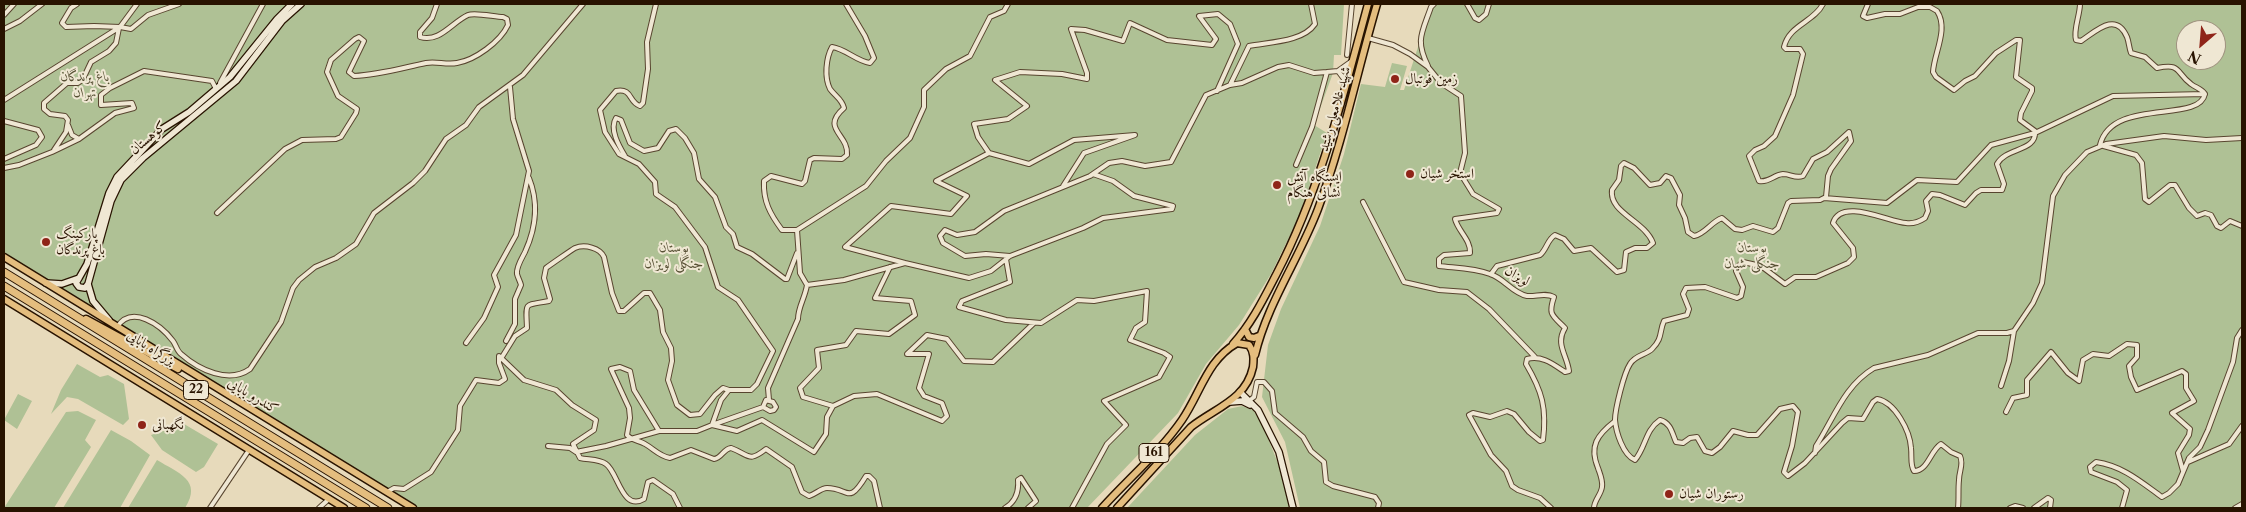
<!DOCTYPE html>
<meta charset="utf-8">
<style>
body{margin:0}
#map{position:relative;width:2246px;height:512px;overflow:hidden;background:#e7dabb;font-family:"Libre Caslon Text",serif}
canvas{display:block}
.frame{position:absolute;inset:0;border:5px solid #281300;pointer-events:none}
.north{position:absolute;left:2176px;top:20px;width:50px;height:50px;box-sizing:border-box;background:#efe7d3;border:1px solid #9f927f;border-radius:50%;rotate:207deg;font-size:14px;font-weight:700;line-height:20px;text-align:center;color:#281300}
.north::after{content:'';display:block;margin:auto;width:18px;height:22px;background:#8f2418;clip-path:polygon(50% 0,100% 100%,50% 72%,0 100%)}
</style>
<div id="map">
<canvas width="2246" height="512"></canvas>
<div class="frame"></div>
<div class="north">N</div>
</div>
<script>
const context = document.querySelector('canvas').getContext('2d');
context.lineJoin = 'round';
function fillPath(path, color) {
  context.fillStyle = color;
  context.fill(path, 'evenodd');
}
function strokePath(path, color, width, dash) {
  context.strokeStyle = color;
  context.lineWidth = width;
  context.lineCap = dash ? 'butt' : 'round';
  context.setLineDash(dash || []);
  context.stroke(path);
}
function label(font, color, halo, rows, align = 'center') {
  context.font = font + ' "Libre Caslon Text",Amiri,serif';
  context.lineWidth = 4;
  context.setLineDash([]);
  context.textBaseline = 'middle';
  context.strokeStyle = halo;
  context.fillStyle = color;
  for (const [text, x, y, turn = 0] of rows) {
    context.save();
    context.translate(x, y);
    context.rotate((+turn || 0) * Math.PI / 180);
    context.textAlign = isNaN(turn) ? turn : align;
    if (halo) context.strokeText(text, 0, 0);
    context.fillText(text, 0, 0);
    context.restore();
  }
}
const green = new Path2D(`
 M4,4H1344L1341,55H1334L1333,73L1314,125L1327,133L1299,217L1271,274L1239,325L1206,364L1178,413L1087,508H418L4,253Z
 M1432,4H2242V508H1300L1285,442L1262,397L1268,345L1281,309L1320,226L1344,154L1361,84L1385,87L1392,63L1407,66L1400,90H1404ZM2186,30H2216V60H2186Z
 M77,364L100,377L108,375L124,384L129,419L123,425L78,399L67,397L51,414L61,390Z
 M18,394L32,401L17,429L4,420Z
 M1242,406L1253,410L1262,423L1283,476L1290,508H1127L1195,435L1228,409Z
 M78,411L96,420L85,440L91,447L54,508H4L66,412Z
 M184,424L218,444L204,467L196,472L162,450L151,435Z
 M111,430L131,441L150,455L120,508H63Z
 M157,460C178,473 203,480 185,508H128Z`);
const minor = new Path2D(`
 M77,4L71,8L62,23L66,27L94,26L120,27L137,4
 M846,4L865,36L874,58L870,63C856,61 846,49 832,47C826,58 824,77 830,89C835,96 842,99 844,108C820,129 849,134 847,155L842,159L814,158L810,160L805,181L802,184L771,176L764,181C763,201 770,214 782,230H797L866,186L886,161L910,138L924,107V90L946,69L970,56L990,17L1004,11L1008,4
 M1467,4L1475,18L1479,20L1486,14L1489,4
 M1868,4L1863,16L1867,18L1885,14H1900L1918,7H1930L1937,11C1949,29 1934,53 1933,72L1936,77L1954,90L1965,81L1975,76L1996,53L2016,40H2020L2016,77L2032,88V91L2021,113L2020,120L2035,131C2037,152 2006,147 1997,164L2004,184L2002,190H1981L1976,193L1965,205L1940,195L1932,194L1926,201L1928,211L1925,218C1919,222 1913,224 1906,223C1889,222 1841,197 1833,223L1853,248L1854,257L1848,263L1816,277H1795L1785,284L1761,266L1743,262L1737,267L1736,271L1743,287L1741,296L1737,298L1705,287L1686,288L1683,294L1689,309L1687,315L1664,321C1659,332 1663,338 1652,349C1646,355 1635,355 1630,364C1624,373 1615,409 1615,420C1616,432 1623,455 1635,460C1646,447 1645,430 1660,420C1671,423 1672,433 1676,442L1683,443L1690,438L1697,437L1705,451L1712,453L1720,447L1733,431L1748,435H1757L1780,409L1793,406L1798,412L1792,446L1784,472L1788,476L1805,463L1842,423L1848,418L1863,419L1873,402L1877,399C1895,402 1910,431 1911,448C1912,456 1910,465 1914,471C1928,471 1930,451 1941,444L1951,452L1960,456C1964,464 1959,471 1959,480C1958,489 1959,498 1958,508
 M2080,4C2080,15 2073,30 2076,40L2081,41C2096,31 2116,11 2127,37C2129,42 2129,48 2131,53L2145,57L2157,68C2182,63 2175,72 2191,84C2196,88 2201,88 2205,94C2199,124 2112,97 2100,145L2136,155L2142,163L2145,199L2149,202L2170,185H2175L2189,208L2197,216L2205,213L2211,215L2217,226L2221,228L2230,221L2242,226
 M4,15L14,4
 M4,29L20,21L42,4
 M1368,38L1393,45L1410,54L1428,67L1441,83L1461,96L1465,153L1460,173L1473,194L1499,209L1497,213L1455,219C1458,231 1471,240 1470,253L1444,255L1439,259V266C1456,268 1474,268 1490,274C1504,278 1512,293 1527,296C1536,297 1545,292 1554,297C1548,315 1552,315 1565,328C1555,344 1567,355 1569,371L1565,372C1553,364 1542,355 1527,359L1526,364C1542,391 1547,408 1543,440L1540,441L1529,432L1514,414L1507,411L1490,417L1473,413L1469,415L1491,455L1506,471L1512,486L1518,490L1540,498L1551,508
 M1347,55L1352,4
 M1428,66C1415,40 1422,33 1431,7L1434,4
 M1338,71L1347,83
 M1327,72L1338,71L1352,61
 M220,83L263,4
 M1230,85L1242,83L1278,67L1289,65L1314,73L1327,72L1312,127L1296,165
 M4,100L120,27L131,29L148,15L179,4
 M4,121L38,130L42,137L36,145L4,159
 M68,125L72,135L79,139
 M54,150L66,132L68,120L65,116L50,114L44,109V103L67,83H78L83,79L91,62L109,51L116,43L119,28
 M989,153L978,137L974,124L1008,119L1027,106L995,80L1020,72L1062,74L1087,79V73L1071,29L1085,30L1123,41L1130,23L1167,40L1212,45L1216,39L1199,16L1218,14L1230,24L1238,44L1217,91
 M625,156C619,146 609,129 616,118L621,120L630,143L644,151L658,148L669,131L676,129L685,138L694,153L699,179L715,197L726,227L733,234L737,247L752,254L785,279H787L797,253
 M4,168L19,165L52,152L79,139L115,113L134,108L132,103L101,105V95L110,88L144,71L212,81L216,89
 M1824,198L1887,203L1917,180L1957,182L1991,145L2035,133L2113,96L2205,94
 M1363,202L1404,282L1439,290L1467,292L1489,309L1535,357
 M217,213L285,149L302,140L336,139L341,137L356,113L357,109L338,96L327,72L331,60L355,39L359,37L364,41L349,72L354,76C378,75 402,68 426,63C436,61 446,65 457,63C475,60 500,42 508,25L507,19L503,17C495,17 475,12 468,15C452,22 440,43 420,37V32L432,18L437,4
 M797,230L800,273L807,285L844,280L905,263L969,278L991,271L1010,256L1083,228L1103,218L1172,209L1173,206L1134,196L1113,181L1093,174
 M1010,256L986,254L965,256L943,243L940,236L945,230L957,235L975,232L1004,211L1090,176L1109,163L1122,161L1145,166L1171,162L1206,95L1230,85L1249,46C1269,42 1303,42 1315,24L1311,4
 M1006,259L1010,282L962,301L959,307L1006,320L1041,323L1077,300L1094,301L1147,291L1145,322L1136,328L1130,340L1164,353L1170,357L1159,377L1104,401L1126,425L1107,444L1072,508
 M905,263L845,247L891,206L951,214L967,196L936,181L989,153L1029,164L1074,140L1135,135L1084,153L1063,186
 M1491,274L1497,266L1540,255C1547,249 1547,240 1555,235L1564,239L1574,251L1591,248L1617,272L1624,270L1626,252L1635,248H1647L1653,243C1644,220 1609,213 1612,190L1619,180L1621,166L1624,163L1634,168L1650,185L1660,183L1666,176L1671,178L1680,195L1679,205L1685,218L1688,232L1694,236C1705,234 1711,222 1722,218L1735,229L1742,230L1753,226L1773,232L1778,228L1788,203L1791,201L1820,200L1826,197L1828,176L1831,169L1851,141L1849,132L1827,152L1813,159L1803,176C1795,179 1791,174 1783,174C1773,175 1769,183 1759,181L1749,156L1755,150L1764,146L1775,136L1793,95L1803,54L1800,49H1786L1784,47C1789,25 1814,22 1823,4
 M117,327C132,304 161,325 173,341C176,345 177,351 181,354C199,370 229,384 250,369L281,322L293,288L299,280L315,267L336,258L356,244L374,213L413,183L425,171L446,139L466,125L479,107L523,75L583,4
 M506,341L515,324V299L521,285C520,281 518,278 517,274C516,267 522,258 525,252C536,228 539,203 529,178
 M466,343L484,318L498,287L494,275L516,235L529,171L513,119L510,87
 M502,357L515,336L527,328C526,301 523,306 549,301L550,299L544,278L546,268C550,265 573,249 575,248C585,244 600,248 604,257L612,293L619,311H624L644,293H650L660,310L663,332L671,348L672,361L668,380L677,405L690,415L700,414L715,395L723,388L729,390
 M2001,386L2009,361L2014,331
 M769,400L768,388L798,319C798,307 805,298 807,285
 M1250,400L1254,397L1257,382H1264L1272,391L1275,413L1303,437L1311,451L1324,462L1326,482L1333,486L1375,497L1379,503L1378,508
 M833,406L803,397L800,388L819,368L817,350L846,345L856,331L889,334L915,315L911,301L875,298L890,267
 M2006,412L2013,398L2027,395V380L2051,352L2068,373L2079,381L2083,360L2093,354L2109,356L2127,344L2137,345V357L2129,366L2131,377L2137,390L2182,371L2186,374V388L2194,401L2172,413L2190,429L2189,435L2178,453L2183,471
 M712,425L737,431L762,420L814,452L826,434L827,417L833,406L854,396L877,394L942,421L947,416L942,403L924,396L919,388L929,354H907L927,335L947,339L964,361L993,362L1034,323
 M712,425L763,407L770,411L774,410L776,407L773,402L766,400L763,407
 M659,431L634,390L630,371L620,367L611,369L629,408L630,418L627,435C632,441 639,440 645,444C654,449 659,456 670,458L691,450L714,459C722,458 723,449 731,448C750,455 748,463 766,449L792,467L802,492L809,496C816,494 821,488 827,488C849,488 848,506 866,476H869L874,481L880,508
 M548,446L570,448L576,452L606,446L659,431H697L712,425L721,400L729,390H751L757,384L773,351L738,300L718,287L705,247L675,207L656,194L655,182L639,164L619,154L605,132L600,110L616,91C633,88 628,102 640,106L643,103L648,69L647,42L656,4
 M1815,453L1816,446C1834,418 1844,386 1874,368L1928,355L1978,333H2007L2014,331L2033,303L2042,283L2053,196L2065,175L2087,152L2106,144L2164,136L2206,140L2242,138
 M2188,462L2229,444L2242,426
 M387,492L394,488L404,489L431,472L458,430L460,406L476,380L499,383L505,379L499,363V356L524,380L556,390L572,405L596,420L594,430L573,444L580,458C588,460 599,459 606,464C618,472 622,512 644,499L648,482L653,480L673,494L680,508
 M210,508L249,450
 M319,508L329,499
 M1005,508C1015,502 1019,492 1018,480L1021,478L1036,501L1028,508
 M1594,508C1594,500 1601,495 1602,487C1603,480 1600,474 1598,468C1589,446 1597,435 1615,421
 M2010,508L2015,506L2023,508
 M2034,508L2048,498L2051,500L2050,508
 M2122,508L2127,490L2117,482L2091,472L2090,467L2096,462C2123,466 2141,482 2162,497L2169,493L2178,484L2189,458L2200,447L2208,430L2233,362L2237,338L2242,330
 M2235,508L2242,504`);
const secondary = new Path2D(`
 M79,278L76,283L79,287L85,288L88,284
 M46,283L62,284L79,278L87,264L109,193L117,177L162,129L189,112L230,77L277,19L292,4
 M109,320L93,301L88,284L111,201L121,180L143,158L236,81L282,21L301,4
 M1240,392L1258,410L1279,452L1293,508
 M1230,402L1242,401L1250,405`);
const primary = new Path2D(`
 M4,257L413,508
 M4,299L344,508
 M86,319L178,369
 M1245,329L1249,337L1254,338L1259,336
 M1233,344C1252,323 1264,298 1277,273C1321,188 1343,96 1368,4
 M1255,355C1267,304 1299,259 1318,209C1343,142 1357,72 1377,4
 M1102,508C1128,479 1160,452 1182,420C1201,392 1207,360 1237,343L1249,345C1254,352 1254,358 1253,367C1246,400 1215,408 1191,427L1117,508`);
const trunk = new Path2D(`
 M4,272L388,508
 M4,286L366,508`);
const markers = [
 [1395,79,5,"#8f2418"],
 [1410,174,5,"#8f2418"],
 [1277,185,5,"#8f2418"],
 [46,242,5,"#8f2418"],
 [142,425,5,"#8f2418"],
 [1669,494,5,"#8f2418"]
];
const shields = [
 [196,390,25],
 [1154,453,30]
];
const shieldNames = [
 ["22",196,390],
 ["161",1154,453]
];
const parkNames = [
 ["باغ پرندگان",85,77],
 ["تهران",85,93],
 ["بوستان",674,248],
 ["جنگلی لویزان",674,264],
 ["بوستان",1752,248],
 ["جنگلی شیان",1752,264]
];
const poiNames = [
 ["زمین فوتبال",1405,79],
 ["استخر شیان",1420,174],
 ["ایستگاه آتش",1287,177],
 ["نشانی هنگام",1287,193],
 ["پارکینگ",56,234],
 ["باغ پرندگان",56,250],
 ["نگهبانی",152,425],
 ["رستوران شیان",1679,494]
];
const streetNames = [
 ["شهید غلامعلی رشید",1335,109,-75],
 ["کوهستان",148,138,-40],
 ["لویزان",1517,276,31],
 ["بزرگراه بابایی",151,348,32],
 ["کندرو بابایی",253,396,31]
];
fillPath(green, '#afc195');
strokePath(minor, '#58452f', 6);
strokePath(secondary, '#281300', 8);
strokePath(primary, '#281300', 9);
strokePath(trunk, '#281300', 9);
strokePath(minor, '#efe7d3', 4);
strokePath(secondary, '#efe7d3', 5.5);
strokePath(primary, '#e4bd7e', 6);
strokePath(trunk, '#e4bd7e', 7);
for (const [x, y, r, color] of markers) {
  const dot = new Path2D();
  dot.arc(x, y, r, 0, 2 * Math.PI);
  context.fillStyle = color;
  context.fill(dot);
  strokePath(dot, '#efe7d3', 2);
}
for (const [x, y, w] of shields) {
  const box = new Path2D();
  box.roundRect(x - w / 2, y - 9.5, w, 19, 4);
  context.fillStyle = '#efe7d3';
  context.fill(box);
  strokePath(box, '#281300', 1);
}
label('bold 12px', '#281300', null, shieldNames);
label('italic 14px', '#575034', '#efe7d3', parkNames);
label('14px', '#281300', '#efe7d3', poiNames, 'left');
label('14px', '#281300', '#efe7d3', streetNames);
</script>
